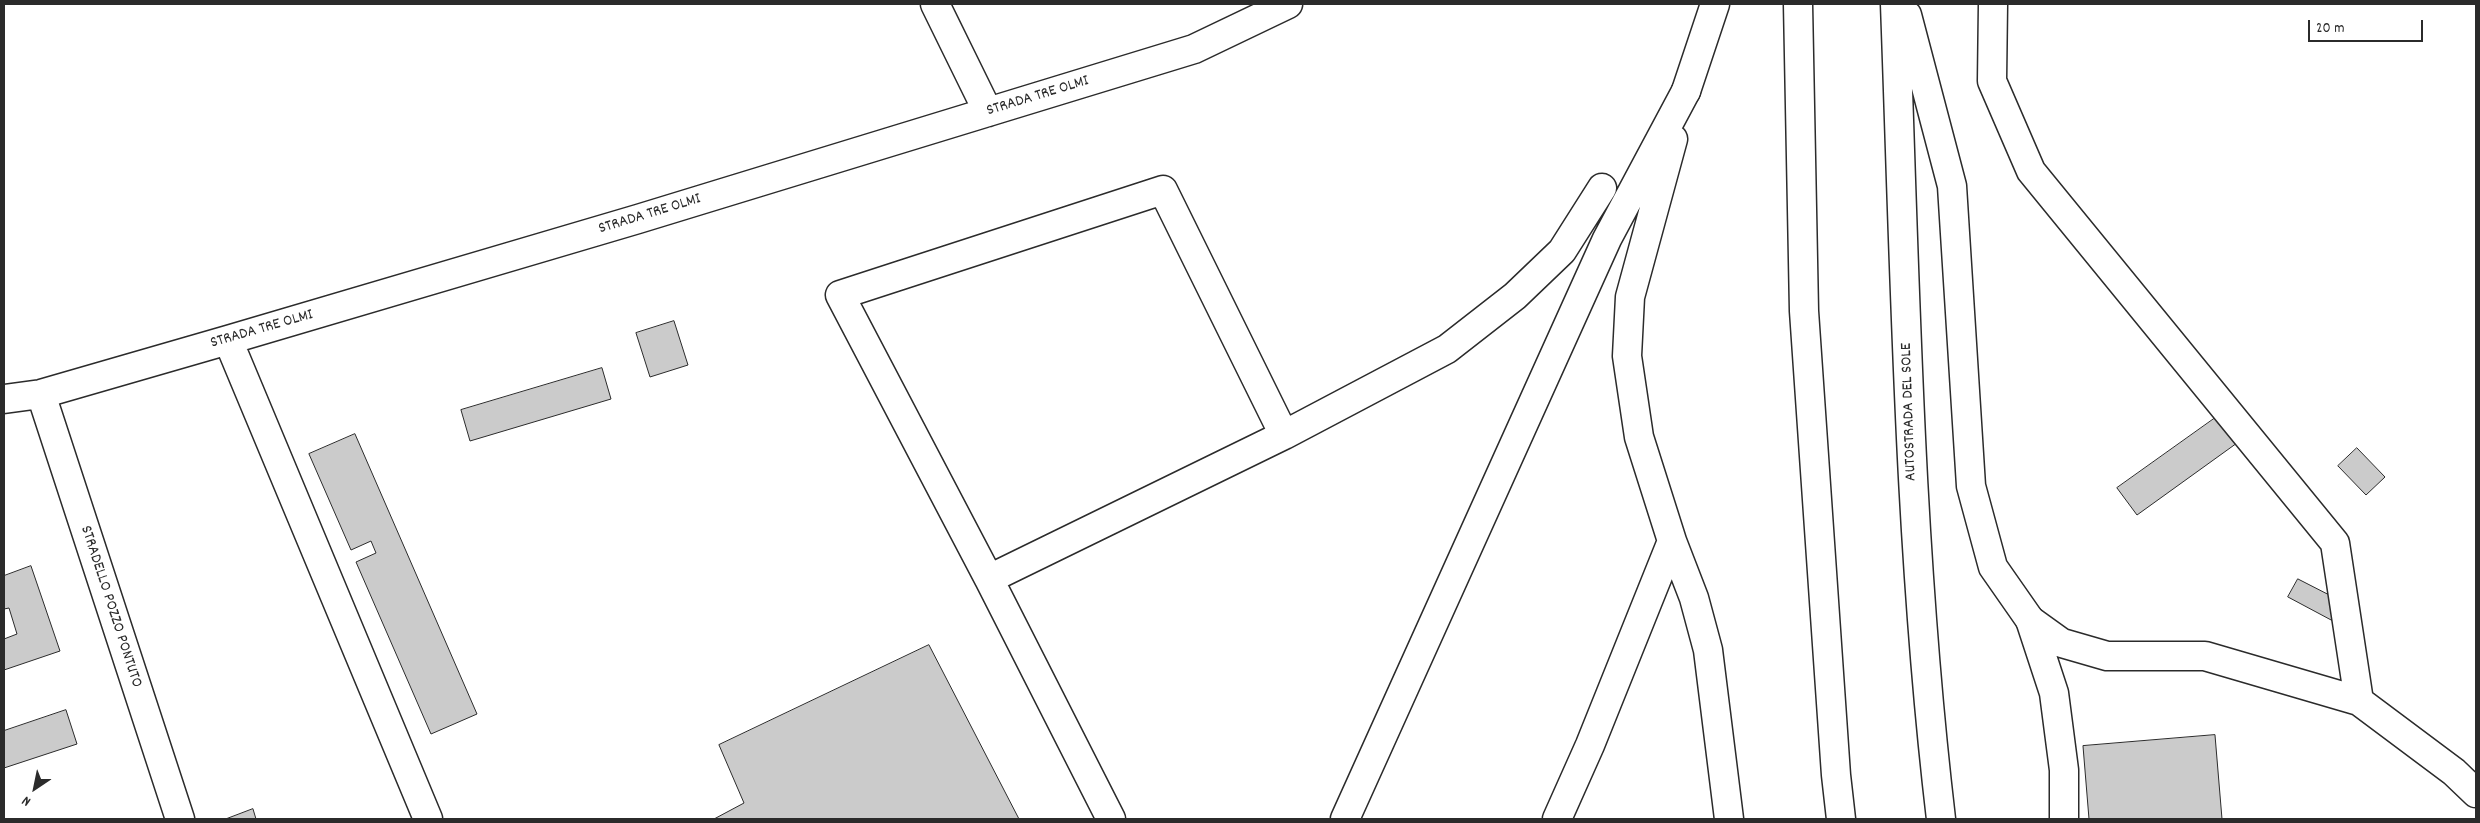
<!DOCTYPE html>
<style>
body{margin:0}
#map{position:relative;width:2480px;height:823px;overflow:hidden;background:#fff;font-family:Dekko,sans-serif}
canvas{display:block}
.frame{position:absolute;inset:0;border:5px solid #2b2b2b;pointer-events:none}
.north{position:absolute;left:10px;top:763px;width:50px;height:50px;-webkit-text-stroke:4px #fff;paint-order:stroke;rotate:214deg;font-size:14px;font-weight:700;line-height:20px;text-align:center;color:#2b2b2b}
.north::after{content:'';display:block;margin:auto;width:18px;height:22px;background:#2b2b2b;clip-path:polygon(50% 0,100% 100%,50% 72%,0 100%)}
.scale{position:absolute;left:2308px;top:20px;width:115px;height:22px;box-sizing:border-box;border:2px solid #2b2b2b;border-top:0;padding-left:6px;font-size:15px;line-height:18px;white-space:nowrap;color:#2b2b2b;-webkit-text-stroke:4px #fff;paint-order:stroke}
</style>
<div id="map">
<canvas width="2480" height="823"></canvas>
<div class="frame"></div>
<div class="north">N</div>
<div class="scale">20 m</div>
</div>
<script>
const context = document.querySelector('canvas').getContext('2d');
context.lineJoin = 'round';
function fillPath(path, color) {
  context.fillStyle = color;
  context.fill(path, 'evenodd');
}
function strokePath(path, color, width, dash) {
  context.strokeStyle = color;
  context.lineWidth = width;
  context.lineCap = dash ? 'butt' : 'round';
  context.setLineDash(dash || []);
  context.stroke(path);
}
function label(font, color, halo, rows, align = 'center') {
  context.font = font + ' Dekko,sans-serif';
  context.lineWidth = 4.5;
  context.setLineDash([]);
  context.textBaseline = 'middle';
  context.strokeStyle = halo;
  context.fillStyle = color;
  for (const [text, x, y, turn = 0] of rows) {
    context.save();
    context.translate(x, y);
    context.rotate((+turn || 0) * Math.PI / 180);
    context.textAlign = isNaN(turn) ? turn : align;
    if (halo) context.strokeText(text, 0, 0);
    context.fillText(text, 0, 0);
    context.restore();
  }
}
const building = new Path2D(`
 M674,321L688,365L650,377L636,333Z
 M602,368L611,399L470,441L461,410Z
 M2218,416L2237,443L2137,515L2117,488Z
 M355,434L477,714L431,734L356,562L376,553L371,541L351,550L309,454Z
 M2357,448L2385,477L2366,495L2338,466Z
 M31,566L60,651L4,670V639L17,634L9,608L4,609V576Z
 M2298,579L2343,602L2333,621L2288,597Z
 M929,645L1019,819H714L744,803L719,745Z
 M66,710L77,744L4,768V731Z
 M2215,735L2222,819H2089L2083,746Z
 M253,809L256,819H226Z`);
const minor = new Path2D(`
 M935,4L988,112
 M1993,4L1992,81L2031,171L2335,543L2359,701
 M228,340L428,819
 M41,394L180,819
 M4,399L41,394L228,340L638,219L1194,49L1288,4
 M1672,541L1694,598L1708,650L1729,819
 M989,579L840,295L1163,190L1284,435
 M2030,620L2062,643L2107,656H2205L2359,701L2454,772L2476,793
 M2030,620L2054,693L2064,770V819
 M1111,819L989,579L1284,435L1447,349L1515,296L1562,251L1602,188
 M1345,819L1607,239L1686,91
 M1557,819L1590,745L1672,541L1639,437L1627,356L1630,297L1673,139`);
const highway = new Path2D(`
 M1798,4L1804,311L1836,775L1841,819
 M1895,4C1905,276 1909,549 1941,819
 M1907,15L1952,186L1971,486L1993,567L2030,620
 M1686,91L1715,4`);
const streetNames = [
 ["STRADA TRE OLMI",1038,97,-17],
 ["STRADA TRE OLMI",650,215,-17],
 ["STRADA TRE OLMI",262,330,-16],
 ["AUTOSTRADA DEL SOLE",1910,412,-92],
 ["STRADELLO POZZO PONTUTO",110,607,72]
];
fillPath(building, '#cbcbcb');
strokePath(building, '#2b2b2b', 1);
strokePath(minor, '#2b2b2b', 31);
strokePath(highway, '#2b2b2b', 31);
strokePath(minor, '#fff', 28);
strokePath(highway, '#fff', 28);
label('16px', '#2b2b2b', '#fff', streetNames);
</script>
